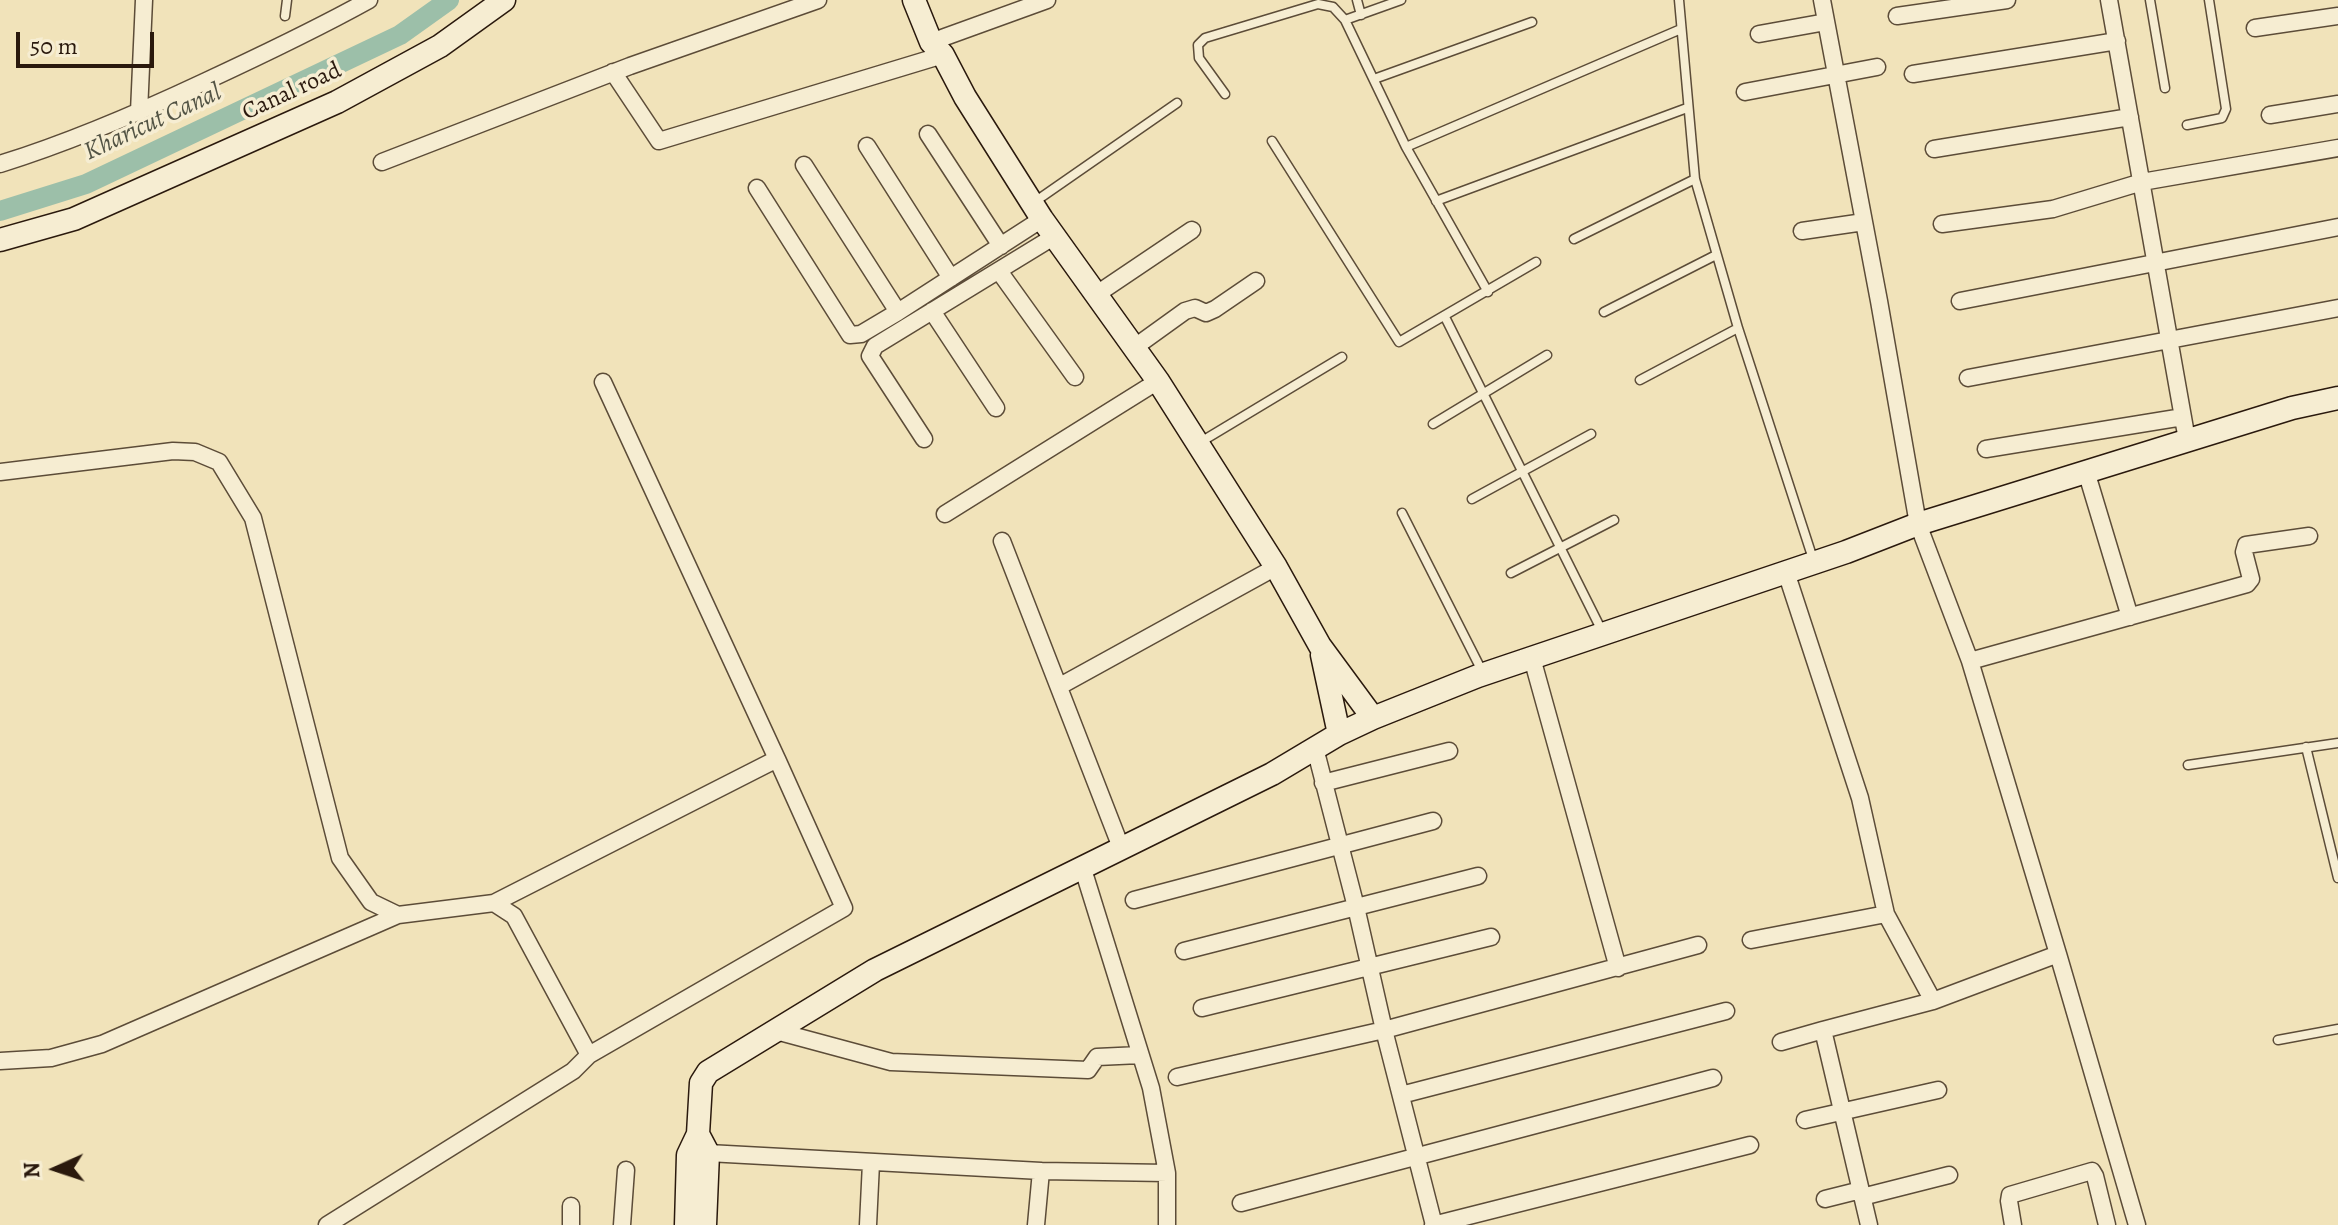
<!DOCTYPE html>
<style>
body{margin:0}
#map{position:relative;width:2338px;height:1225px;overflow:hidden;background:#f1e3ba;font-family:Alegreya,serif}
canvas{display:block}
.north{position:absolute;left:16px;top:1129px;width:80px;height:80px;-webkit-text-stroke:6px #f6edd2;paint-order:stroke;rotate:267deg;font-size:22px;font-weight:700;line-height:32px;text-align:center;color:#2a190d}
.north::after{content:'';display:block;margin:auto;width:28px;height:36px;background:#2a190d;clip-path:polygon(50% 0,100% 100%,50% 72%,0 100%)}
.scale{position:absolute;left:16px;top:32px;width:138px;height:36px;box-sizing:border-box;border:4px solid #2a190d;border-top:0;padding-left:10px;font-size:24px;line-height:28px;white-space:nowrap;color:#2a190d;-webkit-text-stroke:6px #f6edd2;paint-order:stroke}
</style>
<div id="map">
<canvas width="2338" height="1225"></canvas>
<div class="north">N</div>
<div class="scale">50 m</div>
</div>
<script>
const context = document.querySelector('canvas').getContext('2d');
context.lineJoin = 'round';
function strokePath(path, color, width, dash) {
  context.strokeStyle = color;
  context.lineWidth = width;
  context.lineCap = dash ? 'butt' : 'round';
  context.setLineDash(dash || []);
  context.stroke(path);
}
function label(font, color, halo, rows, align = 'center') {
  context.font = font + ' Alegreya,serif';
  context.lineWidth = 7;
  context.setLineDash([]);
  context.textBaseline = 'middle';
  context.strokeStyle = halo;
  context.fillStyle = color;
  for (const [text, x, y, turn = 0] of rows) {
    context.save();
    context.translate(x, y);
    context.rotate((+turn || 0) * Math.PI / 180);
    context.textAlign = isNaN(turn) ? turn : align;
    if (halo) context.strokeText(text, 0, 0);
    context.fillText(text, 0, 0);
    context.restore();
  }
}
const canal = new Path2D(`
 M0,211L86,184L400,35L449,0`);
const lane = new Path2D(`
 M1357,0L1361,15
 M1679,0L1695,179L1738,328
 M2150,0L2165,88
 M285,16L287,0
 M1345,20L1401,0
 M1374,79L1532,22
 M1225,94L1199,58L1198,45L1205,38L1318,4L1333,7L1345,20L1406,147L1488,292
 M2187,125L2222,118L2226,109L2209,0
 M1272,141L1399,342L1536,262
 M1406,147L1681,29
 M1436,201L1687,108
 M1033,203L1177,103
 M1574,239L1695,179
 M1604,312L1716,255
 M1445,317L1602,631
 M1640,380L1738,328L1814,562
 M1433,424L1547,355
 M1199,443L1342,357
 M1472,499L1591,434
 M1402,513L1483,673
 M1511,573L1614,520
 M2306,747L2338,878
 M2188,765L2338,743
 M2278,1040L2338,1029`);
const street = new Path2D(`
 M1822,0L1879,301L1918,524L1970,661L2058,954
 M2109,0L2187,440
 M1897,16L2007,0
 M2255,28L2338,16
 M1759,34L1826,22
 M931,42L1047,0
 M613,72L659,141L943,55
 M1913,74L2117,41
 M1745,92L1877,67
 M139,112L144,0
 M2270,115L2338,104
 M928,134L1001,246
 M867,146L951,278
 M1934,149L2130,117
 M382,162L630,66L818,0
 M0,164C71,142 138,113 204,82C260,56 315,30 369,0
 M804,165L898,312
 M757,188L850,335L861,334L898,312L1042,219
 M1942,224L2053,209L2142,182L2338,148
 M1802,231L1864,222
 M999,271L1075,377
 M1097,294L1192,230
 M1960,301L2338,227
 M932,311L996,408
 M1135,347L1185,311L1195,308L1206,313L1215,309L1256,281
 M1968,378L2338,308
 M924,439L870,356L875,346L1055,236
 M1986,449L2183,417
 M2086,471L2130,617
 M0,472L173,451L195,452L219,462L253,518L340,858L371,902L398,915L494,903L514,916L589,1055
 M945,514L1158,381
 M1002,541L1122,850
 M1786,572L1860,798L1886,914L1933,1001L2058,954L2137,1225
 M1532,658L1618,968
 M1970,661L2247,584L2251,579L2244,552L2246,545L2309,536
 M1060,686L1276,567
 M1315,748L1356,907L1384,1030L1434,1225
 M1323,783L1449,751
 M1083,869L1151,1088L1167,1173V1225
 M1134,900L1433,821
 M494,903L777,759L603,382
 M1751,940L1886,914
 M1184,951L1478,876
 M1202,1008L1491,937
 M776,1031L891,1062L1088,1070L1097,1057L1140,1055
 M1781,1042L1823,1030
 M0,1061L51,1058L102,1044L398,915
 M1177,1077L1384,1030L1698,945
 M1401,1095L1726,1011
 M1805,1120L1938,1090
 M708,1153L1041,1171L1167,1173
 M1862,1197L1949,1175
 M1825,1199L1861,1190
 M1241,1203L1713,1078
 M327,1225L573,1071L589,1055L844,908L777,759
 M571,1225V1206
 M622,1225L626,1170
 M868,1225L871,1163
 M1036,1225L1041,1171
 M1433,1225L1750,1145
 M1869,1225L1823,1030L1933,1001
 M2013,1225L2009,1201L2010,1195L2092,1171L2095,1176L2107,1225`);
const secondary = new Path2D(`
 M914,0L931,42L943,55L965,97L1042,219L1158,381L1276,567L1320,646L1373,718
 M0,240L74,219L337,102L440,46L504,0
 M1322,655L1339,734
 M698,1134L708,1153L705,1225
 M686,1225L688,1155L698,1134L701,1083L708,1072L875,970L1272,774L1339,734L1373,718L1478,676L1846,552L1918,524L2292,408L2338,398`);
const streetNames = [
 ["Canal road",292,92,-25]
];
const waterNames = [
 ["Kharicut Canal",153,123,-25]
];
strokePath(canal, '#9cbfa9', 20);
strokePath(lane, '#5c4c38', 11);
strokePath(street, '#5c4c38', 19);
strokePath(secondary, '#2a190d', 25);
strokePath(lane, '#f6edd2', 8);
strokePath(street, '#f6edd2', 16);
strokePath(secondary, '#f6edd2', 22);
label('24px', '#2a190d', '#f6edd2', streetNames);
label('italic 26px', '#525344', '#f6edd2', waterNames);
</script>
